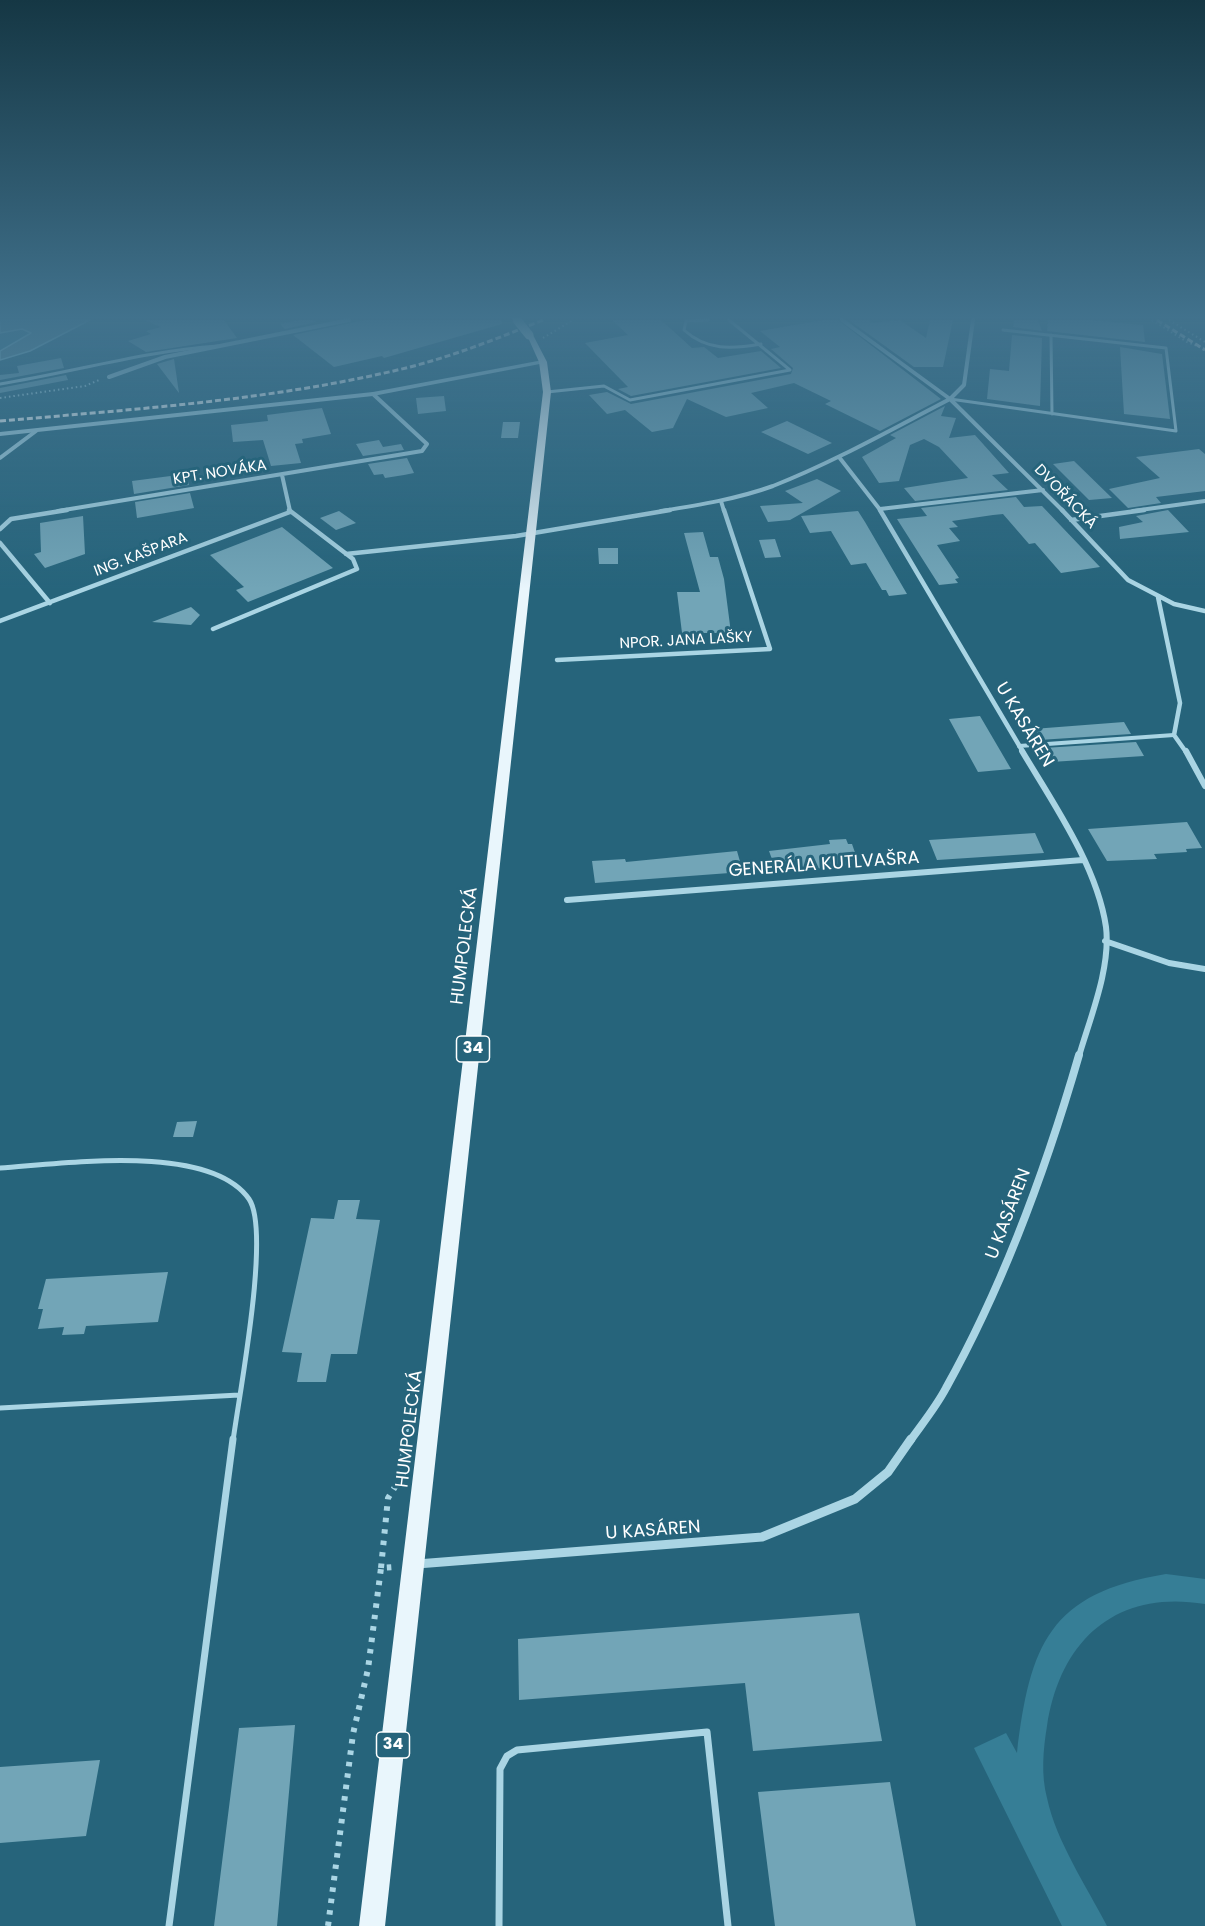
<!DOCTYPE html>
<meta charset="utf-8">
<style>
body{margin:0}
canvas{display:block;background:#26647b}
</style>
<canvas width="1205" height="1926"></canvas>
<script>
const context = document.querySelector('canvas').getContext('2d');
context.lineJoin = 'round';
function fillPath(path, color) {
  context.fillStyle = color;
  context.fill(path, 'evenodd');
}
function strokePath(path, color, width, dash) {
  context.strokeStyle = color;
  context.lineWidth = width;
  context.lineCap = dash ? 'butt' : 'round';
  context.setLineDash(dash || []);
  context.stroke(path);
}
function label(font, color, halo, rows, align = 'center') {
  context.font = font + ' Poppins,sans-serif';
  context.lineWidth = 6;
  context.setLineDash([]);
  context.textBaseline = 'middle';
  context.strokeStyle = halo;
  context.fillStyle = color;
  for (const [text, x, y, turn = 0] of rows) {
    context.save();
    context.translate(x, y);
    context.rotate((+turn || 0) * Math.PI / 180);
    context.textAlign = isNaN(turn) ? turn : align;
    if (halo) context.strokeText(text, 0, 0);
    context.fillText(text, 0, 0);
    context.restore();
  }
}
const green = new Path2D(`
 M22,329L32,333L0,351V333Z
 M1166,1574L1205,1579V1604C1116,1589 1060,1640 1047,1726C1043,1750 1041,1775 1047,1798C1056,1841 1087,1887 1107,1926H1062L974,1748L1006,1733L1017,1753C1030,1645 1049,1593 1166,1574Z`);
const water = new Path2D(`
 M0,320H90L30,351L0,360V351L31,333L22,329L0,333Z`);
const building = new Path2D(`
 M144,320H224L237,338L146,352L128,341L151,334L146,331L161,327Z
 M299,320H313L316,322L285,329L280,324Z
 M365,320H501L502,324L384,358L382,356L334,367L293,335Z
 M612,320H661L692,348L704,347L718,358L761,351L781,368L631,396L618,389L628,387L585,343L628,335Z
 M823,320H838L941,399L880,431L825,404L831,401L794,383L751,393L768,408L726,417L687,399L673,428L652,432L625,410L607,414L589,395L607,392L631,404L791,374L793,368L771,349L780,347L760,331Z
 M849,320H869L871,323L900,320L926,338L930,320H953L943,367H914Z
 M1014,320H1038L1042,331L1013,327Z
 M1048,320H1091L1143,325L1145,342L1047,331Z
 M1012,335L1042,338L1040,406L987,399L990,369L1009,371Z
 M1120,347L1162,354L1170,419L1124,414Z
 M61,358L64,368L0,380V375L19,373L17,366Z
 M174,359L179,393L157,364Z
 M66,375L68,380L0,393V388Z
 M444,396L446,411L418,414L416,398Z
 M945,406L941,416L956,418L949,438L975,435L1009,473L992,475L1008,490L915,501L904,488L968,478L939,447L924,439L910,445L899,481L879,483L862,457L896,438L890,435Z
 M322,408L331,434L302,439L303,443L295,444L301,463L271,466L263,440L233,442L231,425L268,421L267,415Z
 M787,421L832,443L808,454L761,432Z
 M503,422H520L518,438H501Z
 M379,440L383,447L401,444L404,450L363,456L356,444Z
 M1199,449L1205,454V491L1156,497L1161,503L1128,508L1109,489L1160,478L1136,457Z
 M407,458L414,473L404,475L385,478L383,474L374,475L368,464Z
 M1074,461L1112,498L1089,500L1053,464Z
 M186,474L189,485L134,494L132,481Z
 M817,479L841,491L790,520L768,522L760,506L803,503L785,491Z
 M190,493L194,508L137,518L135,502Z
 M1016,497L1024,507L1042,506L1100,567L1061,573L1035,543L1029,544L1003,514L993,515L952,521L958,527L949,528L960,541L937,545L959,578L955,579L958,583L939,585L897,519L927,516L921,508Z
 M1168,510L1189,532L1120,539L1119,527L1143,522L1136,516Z
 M339,511L356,523L336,530L320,518Z
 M858,511L865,522L907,594L889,596L886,590H882L866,563L851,565L831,531L810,533L801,516Z
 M83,516L85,554L45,568L34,554L41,552L40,523Z
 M282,527L333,568L248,602L236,590L244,587L210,555Z
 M703,532L710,557H718L724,579L731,633H682L677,592H700L684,533Z
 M775,539L781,557L765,558L759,540Z
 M598,548H618V564H599Z
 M191,607L200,615L191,625L152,622Z
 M980,716L1011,769L978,772L949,719Z
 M1124,722L1131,734L1039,740L1033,729Z
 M1136,742L1144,756L1051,762L1044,748Z
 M1187,822L1202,848L1186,849L1187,852L1154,854L1157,859L1107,861L1088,829Z
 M1035,833L1044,853L937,860L929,840Z
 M846,839L848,844H852L859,864L777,873L769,851L830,844L829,840Z
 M737,851L743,872L595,883L592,861L625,859L626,862Z
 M197,1121L193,1137H173L177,1122Z
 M338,1200H360L356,1219L380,1220L357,1354H331L326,1382H297L302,1353L282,1352L311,1218L334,1219Z
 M168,1272L158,1322L86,1326L84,1334L62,1335L64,1327L38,1329L43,1309H38L46,1279Z
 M859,1613L882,1741L753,1751L745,1683L519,1700L518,1639Z
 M295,1725L277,1926H214L239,1728Z
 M100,1760L86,1836L0,1843V1767Z
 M890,1782L916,1926H775L758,1792Z`);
const pathFar2 = new Path2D(`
 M1152,320L1187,342L1205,349
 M1169,320L1205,342
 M543,338L573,320
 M0,398L85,386L99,380`);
const pathFar1 = new Path2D(`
 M405,1441L409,1411`);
const path = new Path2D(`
 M381,1568L388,1498L400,1479L405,1439
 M328,1926L353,1734L368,1669L381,1568L395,1567`);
const serviceFar3 = new Path2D(`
 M708,320L686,321L684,330C707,351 732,349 761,344
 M1051,335L1052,414
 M0,384C74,372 144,351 218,346
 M547,392L604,386L630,400L790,370L729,320
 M950,399L1176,431L1166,348L1003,330`);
const serviceFar2 = new Path2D(`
 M1019,746L1174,735`);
const serviceFar1 = new Path2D(`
 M0,1168C61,1164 209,1142 249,1199C271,1231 239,1395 233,1441
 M0,1408L239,1395`);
const service = new Path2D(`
 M169,1926L233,1439
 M499,1926L500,1769L507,1756L517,1750L707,1732L728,1926`);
const minorFar4 = new Path2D(`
 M842,320L950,399L1063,511
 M109,377L165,357L349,320
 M839,457L881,511
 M0,458L36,431
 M282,475L290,511
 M721,501L724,511
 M880,509L1043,490
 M58,511L422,451L427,444L373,394
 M661,511C699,505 737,499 773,486C834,462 892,429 950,399L964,385L973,320
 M1133,511L1205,501`);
const minorFar3 = new Path2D(`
 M880,510L1023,752
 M1062,510L1128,580L1174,604L1205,611
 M1071,520L1144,510
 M0,529L11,519L67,510
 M0,543L50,603
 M346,554L516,536L670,510
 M1158,597L1180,703L1174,735L1186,752
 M0,621L290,512
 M213,629L357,569L353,559L289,510
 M557,660L770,649L724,510`);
const minorFar2 = new Path2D(`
 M1022,751C1053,803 1097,866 1106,927C1111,968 1090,1018 1079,1056
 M1186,751L1205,786
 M567,900L1083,860
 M1105,941L1169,963L1205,969`);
const minorFar1 = new Path2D(`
 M910,1441C922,1424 936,1407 946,1388C1004,1284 1046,1169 1079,1055`);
const minor = new Path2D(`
 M417,1564L762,1537L855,1499L888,1472L911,1439`);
const tertiary = new Path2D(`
 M543,360L545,361V363L373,396L0,436V432L373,392Z`);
const primary = new Path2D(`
 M526,333H532L547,362L551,392L385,1926H359L543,392L539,362Z`);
const rail = new Path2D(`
 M1157,320L1205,350
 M0,421C137,409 276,400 410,367C456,355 499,338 543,320`);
const primaryBridge = new Path2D(`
 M517,320L529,335`);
const farStreetnames = [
 ["KPT. NOVÁKA",220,473,-9],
 ["DVOŘÁCKÁ",1065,497,46],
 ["ING. KAŠPARA",141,555,-21],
 ["NPOR. JANA LAŠKY",686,641,-3]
];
const shields = [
 [473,1049,33],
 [393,1745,33]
];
const shieldNames = [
 ["34",473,1049],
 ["34",393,1745]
];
const streetNames = [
 ["U KASÁREN",1024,725,59],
 ["GENERÁLA KUTLVAŠRA",824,865,-4],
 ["HUMPOLECKÁ",465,946,-83],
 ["U KASÁREN",1009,1214,-69],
 ["HUMPOLECKÁ",410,1429,-83],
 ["U KASÁREN",653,1531,-4]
];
fillPath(green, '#367e96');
fillPath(water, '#6591a2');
strokePath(water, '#9ed4e5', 1.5);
fillPath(building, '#72a5b7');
strokePath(pathFar2, '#aad5e4', 2, [1.5, 3]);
strokePath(pathFar1, '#aad5e4', 4.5, [4, 5]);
strokePath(path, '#aad5e4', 6, [4.5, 7]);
strokePath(serviceFar3, '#aad5e4', 3);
strokePath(serviceFar2, '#aad5e4', 4);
strokePath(serviceFar1, '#aad5e4', 5);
strokePath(service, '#aad5e4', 7);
strokePath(minorFar4, '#aad5e4', 4);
strokePath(minorFar3, '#aad5e4', 4.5);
strokePath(minorFar2, '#aad5e4', 6);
strokePath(minorFar1, '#aad5e4', 8);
strokePath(minor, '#aad5e4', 9);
fillPath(tertiary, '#aad5e4');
fillPath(primary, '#e9f6fc');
strokePath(rail, '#fff', 3, [6, 3]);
strokePath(primaryBridge, '#e9f6fc', 9);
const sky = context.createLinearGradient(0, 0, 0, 589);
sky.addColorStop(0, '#153744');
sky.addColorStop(0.54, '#41728d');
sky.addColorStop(1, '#41728d00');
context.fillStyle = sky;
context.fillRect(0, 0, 1205, 589);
label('15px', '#fff', '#26647b', farStreetnames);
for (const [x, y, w] of shields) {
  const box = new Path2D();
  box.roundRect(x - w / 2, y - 13, w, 26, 4.5);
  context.fillStyle = '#26647b';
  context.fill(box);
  strokePath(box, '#fff', 1.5);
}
label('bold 16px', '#fff', null, shieldNames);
label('18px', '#fff', '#26647b', streetNames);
</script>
